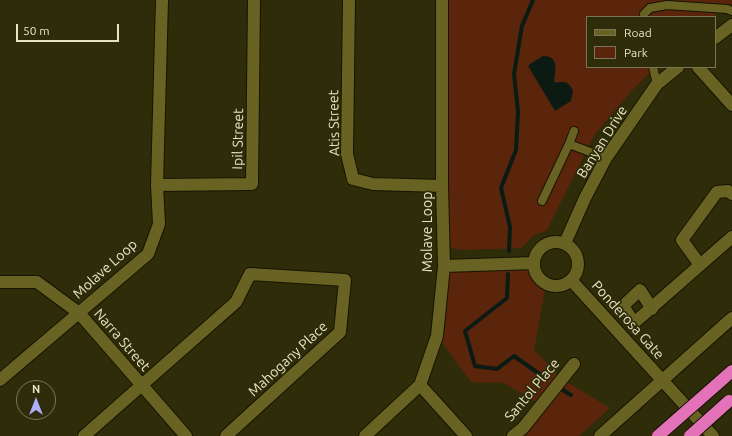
<!DOCTYPE html>
<style>
body{margin:0}
#map{position:relative;width:732px;height:436px;overflow:hidden;background:#2f2c09;font-family:Ubuntu,sans-serif}
canvas{display:block}
.legend{position:absolute;left:586px;top:16px;width:130px;height:52px;box-sizing:border-box;background:#2f2c09;border:1px solid #787654;margin:0;padding:5px 7px;list-style:none;font-size:12px;color:#e6e4c4}
.legend li{display:flex;align-items:center;gap:8px;height:20px}
.legend b{width:20px;border:1px solid #787654}
.north{position:absolute;left:16px;top:380px;width:40px;height:40px;box-sizing:border-box;background:#2f2c09;border:1px solid #787654;border-radius:50%;rotate:0deg;font-size:11px;font-weight:700;line-height:16px;text-align:center;color:#e6e4c4}
.north::after{content:'';display:block;margin:auto;width:14px;height:18px;background:#afaefa;clip-path:polygon(50% 0,100% 100%,50% 72%,0 100%)}
.scale{position:absolute;left:16px;top:24px;width:103px;height:18px;box-sizing:border-box;border:2px solid #e6e4c4;border-top:0;padding-left:5px;font-size:12px;line-height:14px;white-space:nowrap;color:#e6e4c4;-webkit-text-stroke:3px #2f2c09;paint-order:stroke}
</style>
<div id="map">
<canvas width="732" height="436"></canvas>
<ul class="legend">
<li><b style="height:5px;background:#696323"></b>Road</li>
<li><b style="height:11px;background:#5a250a"></b>Park</li>
</ul>
<div class="north">N</div>
<div class="scale">50 m</div>
</div>
<script>
const context = document.querySelector('canvas').getContext('2d');
context.lineJoin = 'round';
function fillPath(path, color) {
  context.fillStyle = color;
  context.fill(path, 'evenodd');
}
function strokePath(path, color, width, dash) {
  context.strokeStyle = color;
  context.lineWidth = width;
  context.lineCap = dash ? 'butt' : 'round';
  context.setLineDash(dash || []);
  context.stroke(path);
}
function label(font, color, halo, rows, align = 'center') {
  context.font = font + ' Ubuntu,sans-serif';
  context.lineWidth = 3.5;
  context.setLineDash([]);
  context.textBaseline = 'middle';
  context.strokeStyle = halo;
  context.fillStyle = color;
  for (const [text, x, y, turn = 0] of rows) {
    context.save();
    context.translate(x, y);
    context.rotate((+turn || 0) * Math.PI / 180);
    context.textAlign = isNaN(turn) ? turn : align;
    if (halo) context.strokeText(text, 0, 0);
    context.fillText(text, 0, 0);
    context.restore();
  }
}
const green = new Path2D(`
 M446,0H732V4L712,17H587V67H655L628,95L595,134L547,230L533,236L521,248L463,250L451,248L446,238Z
 M444,266L534,267L537,275L546,284L534,350L562,379L610,408L579,436H513L541,405L504,383L471,382L437,336Z`);
const water = new Path2D(`
 M543,56C560,56 555,71 554,82C565,83 566,79 573,90L571,101L555,111L528,66L530,64Z`);
const stream = new Path2D(`
 M509,251L510,227L501,188L516,150L518,112L514,74L522,26L533,0
 M508,274L507,298L465,331L475,366L497,369L514,356L545,378
 M563,390L571,395`);
const lane = new Path2D(`
 M644,14L650,8L667,5L727,9L732,11
 M653,67L657,84
 M574,131L569,144L606,158
 M542,201L569,144`);
const street = new Path2D(`
 M349,0L347,154L353,179L373,184L442,186
 M715,38L732,25
 M698,67L732,105
 M157,185L252,184L254,0
 M534 264a22 22 0 1 1 44 0a22 22 0 1 1-44 0Z
 M565,243L585,198L606,158L657,84L678,67
 M700,265L682,240L717,192L728,191L732,194
 M444,266L534,263
 M571,280L713,436
 M0,282H37L79,313L186,436
 M652,309L640,290L623,306L634,323L732,237
 M0,380L148,254L159,224L157,185L162,0
 M420,385L466,436
 M84,436L236,302L250,274L345,280L340,332L226,436
 M365,436L420,385L437,336L444,266L442,186V0
 M513,436L523,428L574,364
 M600,436L732,318`);
const highway = new Path2D(`
 M715,386L732,371`);
const highwayBridge = new Path2D(`
 M658,436L715,386
 M690,436L729,401`);
const streetNames = [
 ["Atis Street",334,123,-91],
 ["Ipil Street",238,139,-89],
 ["Banyan Drive",602,142,-58],
 ["Molave Loop",427,232,-90],
 ["Molave Loop",105,269,-42],
 ["Ponderosa Gate",628,320,48],
 ["Narra Street",122,340,49],
 ["Mahogany Place",288,359,-43],
 ["Santol Place",532,390,-50]
];
fillPath(green, '#5a250a');
fillPath(water, '#0b1b14');
strokePath(stream, '#0b1b14', 4);
strokePath(lane, '#161402', 10);
strokePath(street, '#161402', 14);
strokePath(highway, '#161402', 14);
strokePath(lane, '#696323', 8);
strokePath(street, '#696323', 12);
strokePath(highway, '#e372b8', 12);
strokePath(highwayBridge, '#161402', 14, []);
strokePath(highwayBridge, '#e372b8', 12);
label('14px', '#e6e4c4', '#2f2c09', streetNames);
</script>
